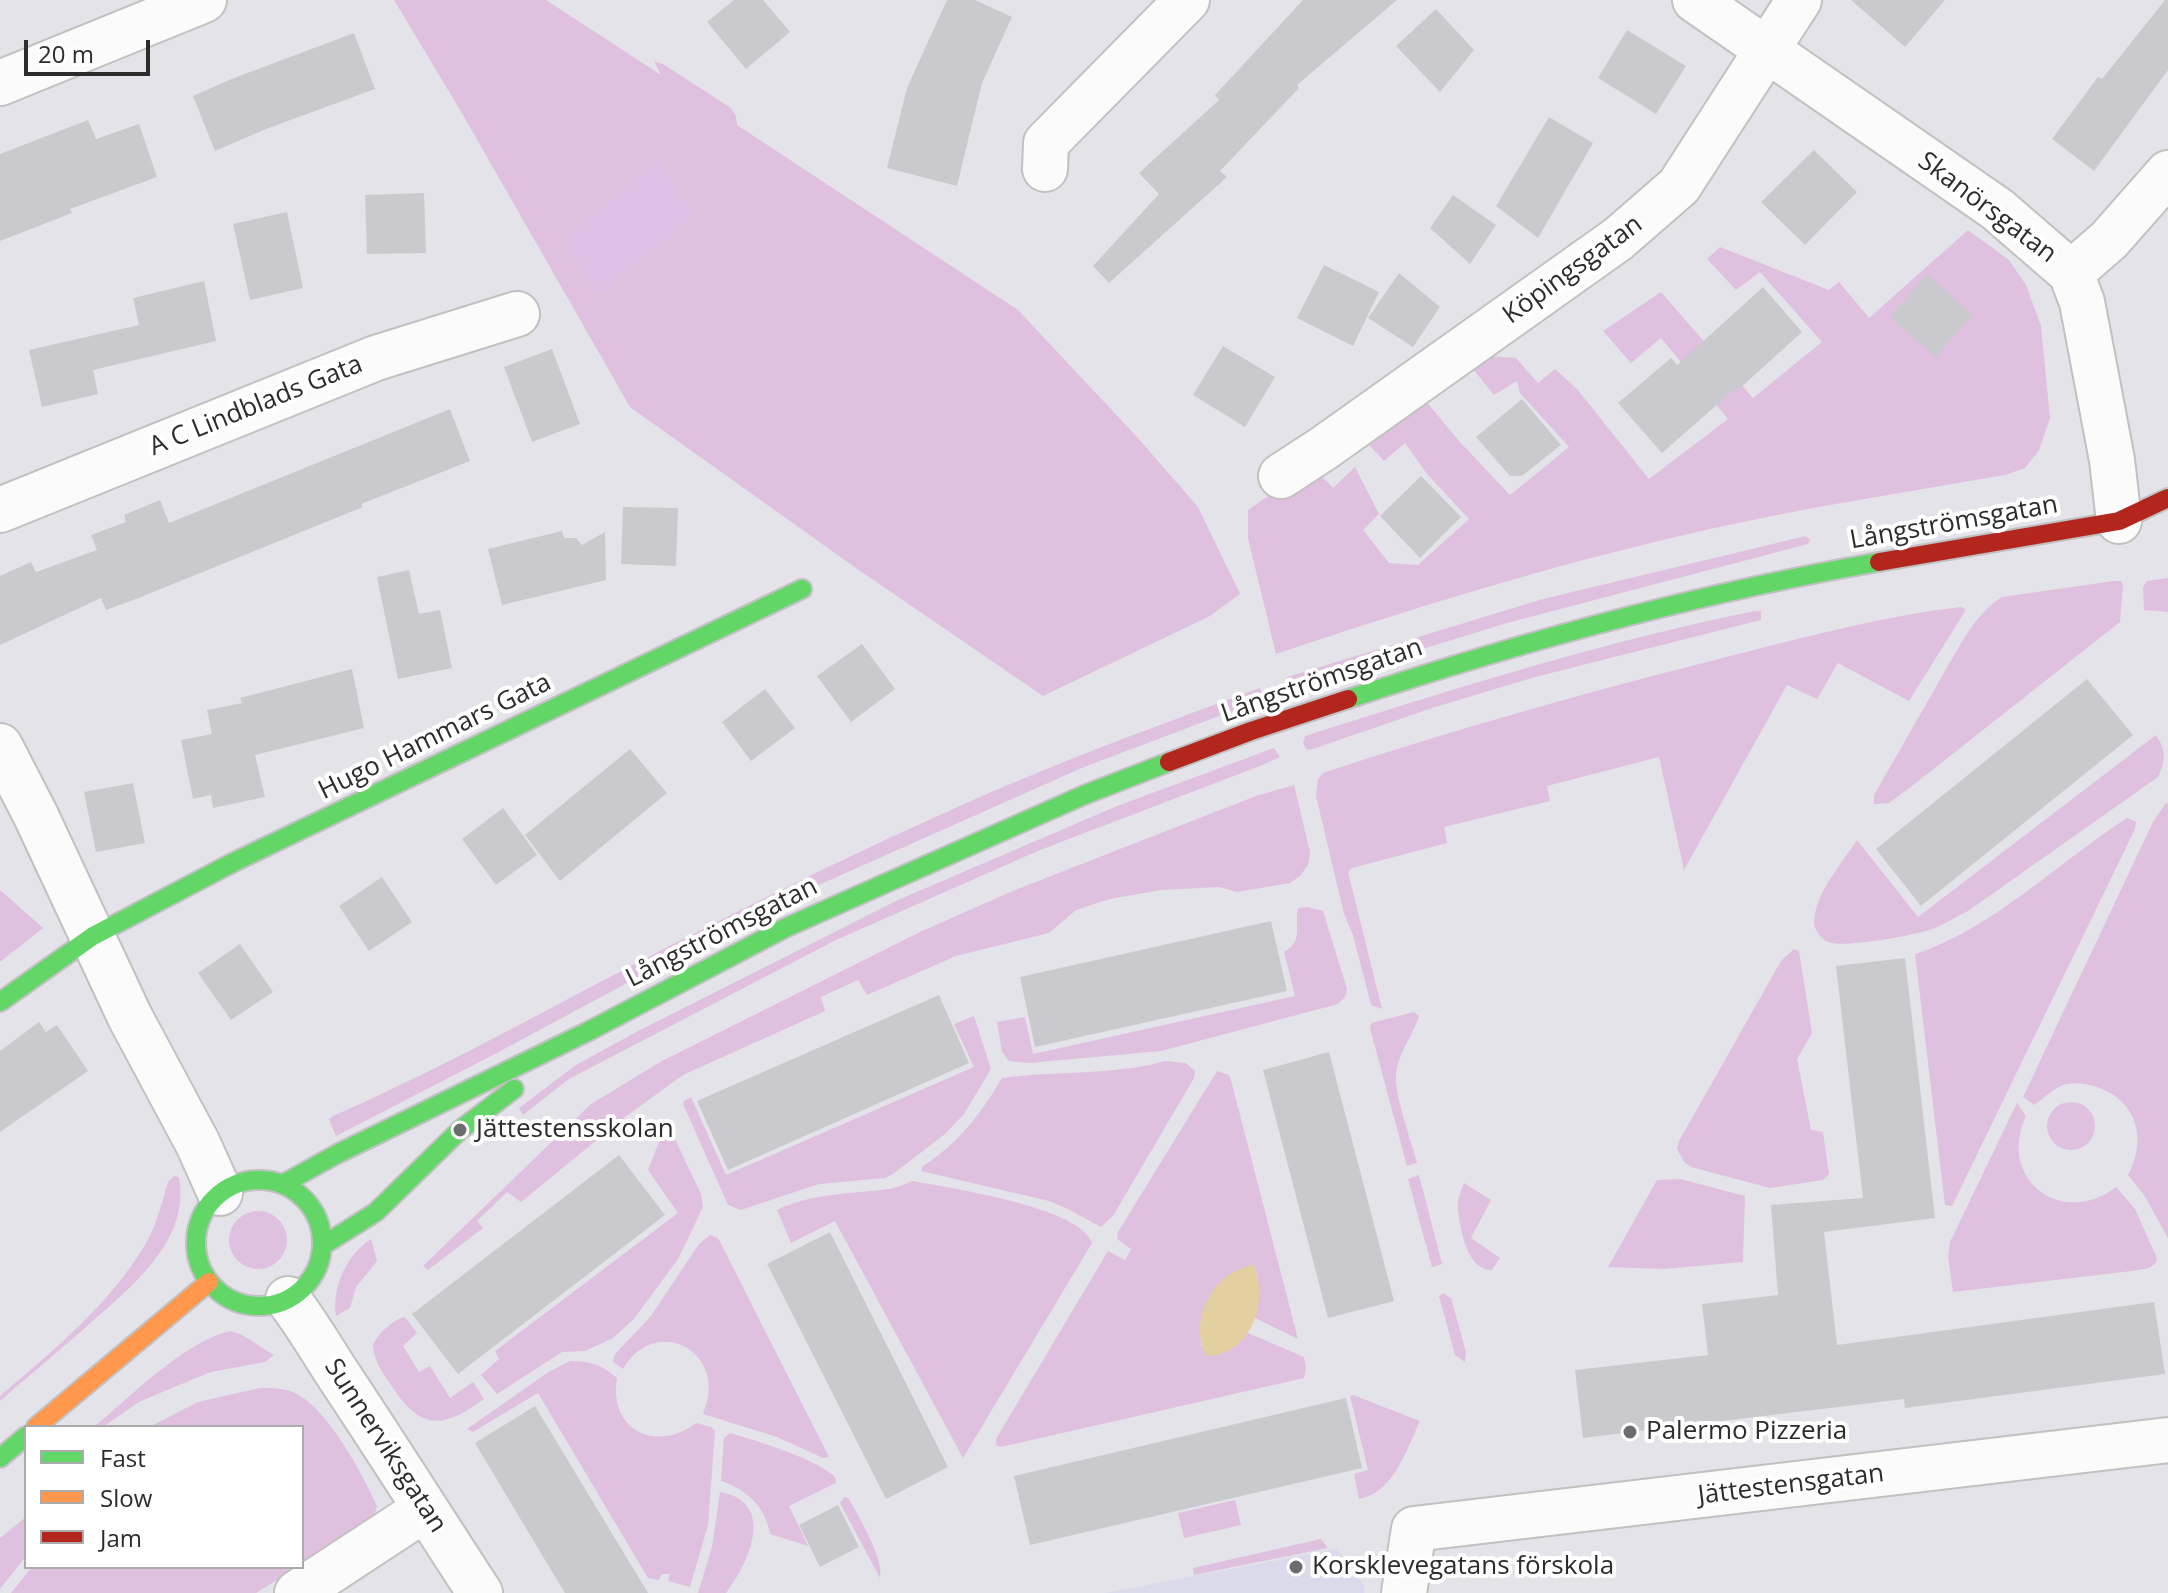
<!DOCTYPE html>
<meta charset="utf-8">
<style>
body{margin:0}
#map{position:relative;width:2168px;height:1593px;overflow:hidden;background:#e3e3e9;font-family:"Open Sans",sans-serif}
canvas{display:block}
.legend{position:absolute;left:24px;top:1425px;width:280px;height:144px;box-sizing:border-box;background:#fff;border:2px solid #ababab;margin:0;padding:10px 14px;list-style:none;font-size:24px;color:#2c2c2c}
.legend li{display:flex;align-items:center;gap:16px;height:40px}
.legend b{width:40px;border:2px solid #ababab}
.scale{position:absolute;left:24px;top:40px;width:126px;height:36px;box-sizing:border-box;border:4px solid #2c2c2c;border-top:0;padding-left:10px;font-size:24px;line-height:28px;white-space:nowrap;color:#2c2c2c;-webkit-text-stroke:6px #fff;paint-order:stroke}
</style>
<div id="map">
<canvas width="2168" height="1593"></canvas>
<ul class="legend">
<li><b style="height:10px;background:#63d668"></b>Fast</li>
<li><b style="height:10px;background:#ff974d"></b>Slow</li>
<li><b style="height:10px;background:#b3261e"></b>Jam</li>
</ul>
<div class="scale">20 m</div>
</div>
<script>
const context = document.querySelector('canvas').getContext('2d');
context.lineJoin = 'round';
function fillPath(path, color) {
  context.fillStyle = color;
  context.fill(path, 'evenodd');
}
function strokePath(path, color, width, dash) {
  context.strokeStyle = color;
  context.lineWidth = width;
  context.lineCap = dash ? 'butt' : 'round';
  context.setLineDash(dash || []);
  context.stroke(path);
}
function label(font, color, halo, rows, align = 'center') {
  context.font = font + ' "Open Sans",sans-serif';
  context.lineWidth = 8;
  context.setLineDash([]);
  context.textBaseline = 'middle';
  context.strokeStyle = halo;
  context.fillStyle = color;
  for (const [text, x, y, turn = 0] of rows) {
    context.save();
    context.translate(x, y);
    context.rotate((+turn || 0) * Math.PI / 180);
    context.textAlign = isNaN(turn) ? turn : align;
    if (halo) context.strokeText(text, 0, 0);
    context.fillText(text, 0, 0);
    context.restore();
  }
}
const education = new Path2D(`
 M1337,1549L1364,1585V1593H1105Z`);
const green = new Path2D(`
 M394,0H546L661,75L654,61L663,64L731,108L736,116L737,125L1018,310L1138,438L1198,507L1240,594L1210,616L1043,696L853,566L630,407L463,115Z
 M1968,230L2009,260L2026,285L2041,326L2050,418L2039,450L2025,468L2005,475C1919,490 1833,503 1748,521C1588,554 1431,602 1276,654L1248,538V510L1309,468L1317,471L1333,488L1355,467L1379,514L1363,530L1389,563L1418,565L1469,519L1427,474L1405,443L1384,461L1357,432L1420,394L1460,442L1510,495L1569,447L1520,393L1517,381L1494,395L1461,354L1516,358L1538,383L1555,369L1577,389L1649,479L1728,419L1661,338L1631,363L1603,331L1661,292L1753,398L1822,342L1760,272L1736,290L1707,259L1720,247L1829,290L1839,282L1869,318Z
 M1806,536L1810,540L1808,544L1507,623L1289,690L1287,677L1543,599Z
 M2168,578V612L2144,610L2143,587L2147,581Z
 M2114,581H2121L2123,585L2120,622L1917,782L1889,803L1874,804V795L1957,650C1969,630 1982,609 2002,597Z
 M1961,607L1965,609L1964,613L1909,701L1838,663L1817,699L1787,685L1684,870L1659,757L1547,786L1550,801L1444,827L1447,843L1352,868L1348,872L1382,1009L1371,1005L1353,935L1344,914L1316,796L1318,779L1323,773C1450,731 1577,695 1707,662C1790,641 1876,617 1961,607Z
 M1755,611H1761V620L1535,677L1432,708L1310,750L1306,749L1303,743L1305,736C1453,689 1602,642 1755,611Z
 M1260,688L1264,699L1084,767L767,908L493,1055L336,1136L329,1119L333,1116C463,1059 584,988 711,925C790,885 870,846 951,810C1052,764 1156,726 1260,688Z
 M2156,735C2166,750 2166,760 2158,777L1968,911C1957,916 1947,923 1935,928C1917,935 1850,947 1832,943C1822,941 1814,931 1814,921C1816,892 1842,863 1857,840L1918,917Z
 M1274,748L1280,757L1260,766L1040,850L834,941L569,1079L523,1115L519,1108L576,1065L640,1030L898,900L1117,806Z
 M1294,785L1310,852L1308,865L1300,876L1290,883L1237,892L1219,887L1161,890L1110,899L1076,910L1049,933L956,956L867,995L858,980L821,997L825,1011L683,1075L625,1117L521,1202L507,1192L477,1221L483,1228L428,1270L423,1266L591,1104L662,1061L920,932L1015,890L1256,796Z
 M2166,803L2168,804V1238L2144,1195L2128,1175C2147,1140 2138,1101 2097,1087C2088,1084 2076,1082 2066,1084C2052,1088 2044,1099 2034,1105L2023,1097L2153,822Z
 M2127,818L2136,822L2135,829L1952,1206L1945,1205L1915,954C1991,930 2060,861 2127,818Z
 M0,890L43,928L0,962Z
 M1308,907L1323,911L1347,989L1345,997L1338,1004L1161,1051L1029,1063L1009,1061L1002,1052L997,1022L1025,1017L1033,1054L1295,996L1284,952C1304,941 1294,926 1298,908Z
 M1794,949L1799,951L1812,1033L1797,1059L1811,1130L1823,1132L1829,1174L1823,1180L1770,1188L1691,1167L1684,1162L1677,1149L1679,1141L1781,961Z
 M1414,1012L1419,1016C1413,1036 1397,1054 1396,1076C1394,1092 1412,1144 1417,1163L1407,1166L1370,1028L1371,1023Z
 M974,1016L991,1069L964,1114L945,1134L893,1174L885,1178L819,1184L741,1210L728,1205L683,1104L684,1101L691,1097L726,1175L974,1067L954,1024Z
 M1165,1061L1186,1063L1195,1071L1194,1078L1113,1216L1101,1227L1066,1208L1049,1201L921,1171L923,1166C957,1145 982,1112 1002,1078C1053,1071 1118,1075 1165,1061Z
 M1217,1071L1229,1075L1232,1084L1298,1339L1255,1318L1258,1277L1254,1266L1250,1265L1200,1321L1201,1346L1242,1340L1248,1333L1304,1357L1306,1368L1304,1378L1001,1447L996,1445V1439L1108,1251L1125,1260L1131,1249L1117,1239L1118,1232Z
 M2047 1126a24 24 0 1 1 48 0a24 24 0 1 1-48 0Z
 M2017,1103L2026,1116C1996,1181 2064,1228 2116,1187L2135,1209L2157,1258L2156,1263L2149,1268L2132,1271L1953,1292L1948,1257L1950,1242Z
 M664,1129L674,1137L701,1194L703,1207L678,1259L634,1319L613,1338L585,1351L562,1352L497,1394L481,1375L499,1359L495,1351L678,1213L648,1170Z
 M1419,1175L1442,1264L1432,1267L1408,1179Z
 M174,1176L179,1177C191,1243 127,1290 85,1328C57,1352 28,1377 0,1401V1396C53,1351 109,1305 145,1245C156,1227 162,1202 168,1182Z
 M1680,1179L1745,1196L1743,1262L1663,1269L1608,1267L1657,1180Z
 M913,1181C949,1188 1081,1207 1092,1243L963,1458L835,1221L791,1243L777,1210C812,1193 851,1194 889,1189C898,1188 905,1183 913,1181Z
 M1464,1183L1491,1200L1471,1238L1500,1258L1492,1270C1467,1271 1460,1229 1458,1209C1457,1200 1461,1191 1464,1183Z
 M229 1240a29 29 0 1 1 58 0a29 29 0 1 1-58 0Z
 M710,1235L718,1238L829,1457L823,1458L777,1437L703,1414C730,1351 655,1313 623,1369L613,1362L615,1354L651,1316L699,1244Z
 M371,1239L377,1261L356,1287L350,1308L336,1316C332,1286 346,1256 371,1239Z
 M1443,1293L1451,1298L1466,1352L1465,1362L1455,1355L1439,1296Z
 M405,1317L417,1333L403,1346L419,1372L430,1366L450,1398L473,1382L484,1399C442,1430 420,1430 391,1385C382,1372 374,1361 373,1345C378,1334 393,1319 405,1317Z
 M230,1331L242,1335L274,1355L265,1362L211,1372L179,1385L139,1402L103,1427H94C130,1397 184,1342 230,1331Z
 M570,1361C590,1361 602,1365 617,1378C608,1431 657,1453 696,1423L711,1427L715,1431L708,1525L690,1587L668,1581L670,1574H662L659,1580L648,1578L538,1393L473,1432L467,1429L547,1373Z
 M260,1388C274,1388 285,1388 297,1394C328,1410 363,1474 377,1506L374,1516L366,1524L302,1564V1427H149L198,1402Z
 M1353,1395L1420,1421C1406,1450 1394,1493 1359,1499L1354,1474L1368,1470L1350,1396Z
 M730,1433C754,1440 812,1458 830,1473C836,1477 835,1477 836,1483L789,1506L808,1546L770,1534C766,1507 746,1489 721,1481L724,1438Z
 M720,1492C777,1502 749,1563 726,1593H698L712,1547Z
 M844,1497L848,1498C858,1514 885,1561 880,1578L840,1503Z
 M1235,1500L1241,1525L1184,1538L1178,1513Z
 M26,1517V1556L0,1589V1538Z
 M1321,1539L1328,1548L1194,1575L1193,1568Z
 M32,1567H298L256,1593H11Z`);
const pitch = new Path2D(`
 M657,161L693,216L598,294L565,239Z`);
const water = new Path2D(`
 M1250,1265L1254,1266C1269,1303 1251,1354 1207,1356C1191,1329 1204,1294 1227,1276C1234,1271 1243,1268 1250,1265Z`);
const building = new Path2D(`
 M734,0H763L790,32L746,69L707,22Z
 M947,0H975L1012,17L982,83L957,186L887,168L907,88Z
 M1303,0H1397L1297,85L1299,88L1220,171L1227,177L1109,283L1093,266L1159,194L1139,173L1219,100L1215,95Z
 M1851,0H1945L1905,47Z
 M2165,0H2168V70L2094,171L2052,139L2098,77L2102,79Z
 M1436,9L1474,50L1440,92L1396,46Z
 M1627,30L1686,66L1656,114L1598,78Z
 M354,33L375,89L266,129L215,151L193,96L234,78Z
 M1549,117L1593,143L1538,238L1496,206Z
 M88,120L96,139L139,124L157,177L70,209L72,213L0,241V154Z
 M1814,150L1857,192L1805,245L1761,202Z
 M424,193L426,253L367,254L365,195Z
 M1453,195L1496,225L1470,264L1430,228Z
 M287,212L303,288L250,300L233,224Z
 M1324,265L1379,292L1353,346L1297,318Z
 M1399,273L1440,307L1413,347L1368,318Z
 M1927,274L1972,315L1936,357L1890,317Z
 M204,281L216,341L93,370L98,394L42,407L29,350L139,325L133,298Z
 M1763,287L1802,332L1738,390L1736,388L1662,453L1618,403L1671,358L1677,365Z
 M1223,346L1275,377L1245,427L1193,395Z
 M552,349L580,424L532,442L504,367Z
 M1522,399L1561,445L1522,476H1510L1476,437Z
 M450,409L470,461L361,504L363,507L136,599L106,610L101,598L0,645V576L31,562L36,572L97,550L91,535L126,522L124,515L160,500L169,523Z
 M1421,476L1461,517L1420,558L1380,516Z
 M623,507L678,508L676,566L621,564Z
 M562,531L564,538H576L582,545L605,532L606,580L502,605L488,549Z
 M409,570L419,614L440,610L452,668L398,679L377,577Z
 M862,644L895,689L851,722L817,676Z
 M352,669L364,728L255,755L265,797L213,808L211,795L193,799L181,740L212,734L207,710L242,703L240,698Z
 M2087,679L2133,735L1921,906L1876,849Z
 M765,689L795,728L751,761L722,722Z
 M630,749L667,793L560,881L525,835Z
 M133,783L145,843L96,852L84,792Z
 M503,808L537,855L496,885L462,839Z
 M382,877L412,922L369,951L339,906Z
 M1271,921L1287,991L1035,1047L1020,977Z
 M240,944L273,992L231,1020L198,973Z
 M1905,958L1935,1218L1824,1232L1837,1345L2154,1302L2165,1374L1905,1408L1904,1399L1583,1438L1575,1370L1708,1355L1702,1304L1778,1295L1771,1205L1863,1198L1836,966Z
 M939,995L969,1063L728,1170L697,1101Z
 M39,1022L46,1032L57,1025L88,1071L0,1132V1051Z
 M1329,1052L1394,1301L1328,1318L1263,1070Z
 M619,1155L665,1215L458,1374L412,1314Z
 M830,1232L948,1467L886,1499L767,1264Z
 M1346,1398L1362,1468L1030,1545L1014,1476Z
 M535,1406L648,1593H565L536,1545L475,1443Z
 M838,1505L859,1547L820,1567L799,1525Z`);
const street = new Path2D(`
 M1695,0L1997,209L2071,273L2082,302L2112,460L2119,521
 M0,83L204,0
 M1045,169L1046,143L1187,0
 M2071,273L2109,240L2168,173
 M1281,476L1324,448L1618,239L1679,186L1799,0
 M0,510L376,358L517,314
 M0,746L36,816L130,1017L198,1144L220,1193
 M288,1299C307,1324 322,1350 339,1376C387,1448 433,1521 480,1593
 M297,1593L425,1509
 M1404,1593L1414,1529L2168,1440`);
const fast = new Path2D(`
 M1348,699C1521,642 1698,593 1879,562
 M0,1002L93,936L234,862L802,589
 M196 1243a63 63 0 1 1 126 0a63 63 0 1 1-126 0Z
 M283,1184L337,1154L589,1031L785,928L1084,795L1169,762
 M322,1246L376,1212L460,1130L514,1089
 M0,1458L26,1436`);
const slow = new Path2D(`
 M36,1427L209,1282`);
const jam = new Path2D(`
 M1879,562L2119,521L2168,498
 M1169,762L1251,731L1348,699`);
const markers = [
 [460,1130,8,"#6c6c6e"],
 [1630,1432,8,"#6c6c6e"],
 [1296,1567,8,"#6c6c6e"]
];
const streetNames = [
 ["Skanörsgatan",1987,208,37],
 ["Köpingsgatan",1573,270,-36],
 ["A C Lindblads Gata",256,406,-22],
 ["Långströmsgatan",1954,523,-10],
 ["Långströmsgatan",1322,681,-19],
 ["Hugo Hammars Gata",435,737,-26],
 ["Långströmsgatan",722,933,-27],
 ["Sunnerviksgatan",385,1446,57],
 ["Jättestensgatan",1791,1485,-7]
];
const poiNames = [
 ["Jättestensskolan",476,1130],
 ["Palermo Pizzeria",1646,1432],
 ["Korsklevegatans förskola",1312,1567]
];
fillPath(education, '#dbdaeb');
fillPath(green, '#e0c0df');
fillPath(pitch, '#dfbee6');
fillPath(water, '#e3cf9f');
fillPath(building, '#cacace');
strokePath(street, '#c1c1c2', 48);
strokePath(fast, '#c1c1c2', 22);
strokePath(slow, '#c1c1c2', 22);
strokePath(jam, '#c1c1c2', 22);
strokePath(street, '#fbfbfc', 44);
strokePath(fast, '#63d668', 18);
strokePath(slow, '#ff974d', 18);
strokePath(jam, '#b3261e', 18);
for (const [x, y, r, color] of markers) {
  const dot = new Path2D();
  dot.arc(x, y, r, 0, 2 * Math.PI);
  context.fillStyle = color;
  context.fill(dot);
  strokePath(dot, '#fff', 3);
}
label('26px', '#2c2c2c', '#fff', streetNames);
label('26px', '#2c2c2c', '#fff', poiNames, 'left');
</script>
